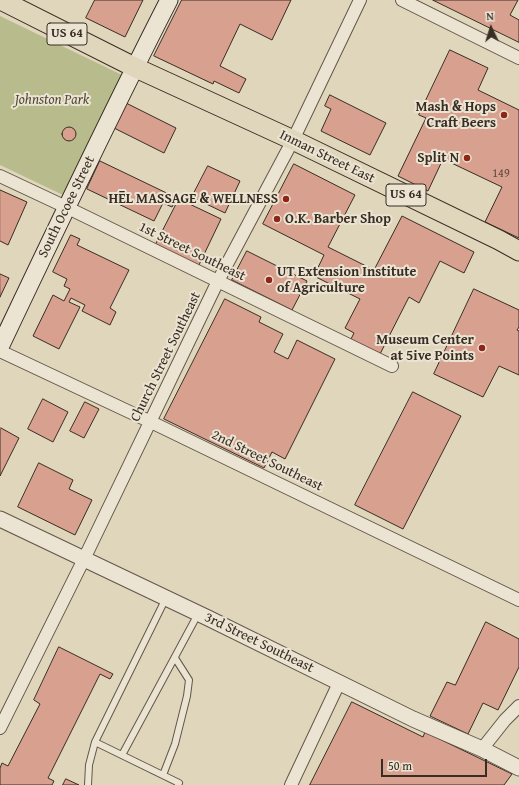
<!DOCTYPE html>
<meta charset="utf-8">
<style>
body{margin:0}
#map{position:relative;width:519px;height:785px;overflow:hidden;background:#e0d6bc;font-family:"Gentium Book Plus",serif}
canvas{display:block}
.north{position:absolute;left:471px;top:8px;width:40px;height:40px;-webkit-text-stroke:3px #ebe4d3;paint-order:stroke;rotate:356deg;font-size:11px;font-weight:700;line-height:16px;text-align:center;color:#392c22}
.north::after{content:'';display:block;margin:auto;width:14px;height:18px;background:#392c22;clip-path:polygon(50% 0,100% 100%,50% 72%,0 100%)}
.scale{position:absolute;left:381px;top:759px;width:106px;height:18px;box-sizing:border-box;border:2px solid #392c22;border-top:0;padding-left:5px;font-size:12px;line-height:14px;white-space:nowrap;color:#392c22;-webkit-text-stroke:3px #ebe4d3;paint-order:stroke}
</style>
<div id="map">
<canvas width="519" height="785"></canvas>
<div class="north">N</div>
<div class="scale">50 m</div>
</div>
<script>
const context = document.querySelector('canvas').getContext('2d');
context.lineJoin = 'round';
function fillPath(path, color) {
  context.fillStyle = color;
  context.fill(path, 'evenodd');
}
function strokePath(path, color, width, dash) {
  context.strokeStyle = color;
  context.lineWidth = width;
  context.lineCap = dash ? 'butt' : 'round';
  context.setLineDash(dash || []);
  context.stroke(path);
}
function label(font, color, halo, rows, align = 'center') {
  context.font = font + ' "Gentium Book Plus",serif';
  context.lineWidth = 4;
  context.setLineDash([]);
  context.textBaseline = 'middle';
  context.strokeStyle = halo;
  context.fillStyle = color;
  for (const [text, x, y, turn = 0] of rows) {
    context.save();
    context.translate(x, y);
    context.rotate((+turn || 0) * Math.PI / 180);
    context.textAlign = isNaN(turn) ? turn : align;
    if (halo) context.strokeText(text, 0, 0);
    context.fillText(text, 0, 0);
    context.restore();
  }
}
const green = new Path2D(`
 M0,16L122,75L63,195L0,165Z`);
const building = new Path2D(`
 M95,0H143L125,37L86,18Z
 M182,0H291L272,40L240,24L220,66L246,79L239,93L214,81L213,84L154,56Z
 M433,0H518L510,15L519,20V42Z
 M450,50L488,68L478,90L519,110V238L485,222L502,187L443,159L428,191L398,176L426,118L419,115Z
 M330,95L386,123L370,155L321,131L331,109L325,106Z
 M122,101L176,128L164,153L110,126Z
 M62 134a7 7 0 1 1 14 0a7 7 0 1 1-14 0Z
 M100,161L177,198L172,207L163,203L154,221L87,189Z
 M294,164L355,195L328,247L374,270L402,216L474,252L464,273L440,261L419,303L409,297L379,356L350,341L354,333L345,328L360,299L314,276L324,255L263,224Z
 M208,166L240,181L225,213L192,197Z
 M0,190L27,202L8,245L0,241Z
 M179,199L221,219L198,267L155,246Z
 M71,235L80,239L77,245L129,270L110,308L116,312L110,325L82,311L85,305L71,298L69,302L80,307L59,349L33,336L53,295L64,301L70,289L64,286L67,279L53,272Z
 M247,251L307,281L292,310L232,280Z
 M0,274L9,278L0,297Z
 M474,289L519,310V327L517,330L519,331V375L499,366L483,397L434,374Z
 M225,299L261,317L259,322L283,334L274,352L288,359L297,340L335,359L285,459L272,452L264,468L164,419Z
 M413,392L461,416L403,529L355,505Z
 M43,399L68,412L53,442L28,429Z
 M85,402L99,409L84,438L70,431Z
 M1,428L19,438L0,476V429Z
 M39,463L73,480L69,489L92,500L75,535L18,507Z
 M486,622L519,639V667L498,710L483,703L468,734L430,716L447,682L455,685Z
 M59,647L113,674L110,679L100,674L48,778L54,781L52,785H0V768L2,763L8,766L40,704L34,700Z
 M352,702L423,737L425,732L512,774L504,785H310Z
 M66,779L79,785H63Z`);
const service = new Path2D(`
 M95,742L179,783L178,785
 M122,755L198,614
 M163,775L175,744L187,696L189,680L175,658
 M88,785L89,765L95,742L166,598`);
const minor = new Path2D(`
 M402,0L519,58
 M0,176L66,207L392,366
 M0,351L151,422L519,600
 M0,728L84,559L218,281L293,140L360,0
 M482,749L505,720L519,706
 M291,785L339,683`);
const tertiary = new Path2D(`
 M0,519L208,618L413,719L482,749L519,768`);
const secondary = new Path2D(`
 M0,347C55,231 110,115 169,0`);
const primary = new Path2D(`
 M1,0L134,67L293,140L499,240L519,251`);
const markers = [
 [504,115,4,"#8f2418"],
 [467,158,4,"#8f2418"],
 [286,199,4,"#8f2418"],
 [277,219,4,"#8f2418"],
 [269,280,4,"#8f2418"],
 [482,348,4,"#8f2418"]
];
const numberNames = [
 ["149",501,174]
];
const shields = [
 [67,34,40],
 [406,195,40]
];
const shieldNames = [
 ["US 64",67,34],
 ["US 64",406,195]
];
const parkNames = [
 ["Johnston Park",52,100]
];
const poiNames = [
 ["Mash & Hops",496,107],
 ["Craft Beers",496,123],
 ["Split N",459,158],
 ["HĒL MASSAGE & WELLNESS",278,199],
 ["O.K. Barber Shop",285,219,"left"],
 ["UT Extension Institute",277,272,"left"],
 ["of Agriculture",277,288,"left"],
 ["Museum Center",474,340],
 ["at 5ive Points",474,356]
];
const streetNames = [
 ["Inman Street East",327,157,26],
 ["South Ocoee Street",67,207,-64],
 ["1st Street Southeast",192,252,26],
 ["Church Street Southeast",166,357,-64],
 ["2nd Street Southeast",267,461,26],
 ["3rd Street Southeast",259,643,26]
];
fillPath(green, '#b8bc8c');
fillPath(building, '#d8a08f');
strokePath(building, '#392c22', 1);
strokePath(service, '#635648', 8);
strokePath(minor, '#635648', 14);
strokePath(tertiary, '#635648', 17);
strokePath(secondary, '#392c22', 19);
strokePath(primary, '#392c22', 21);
strokePath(service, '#ebe4d3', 6);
strokePath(minor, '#ebe4d3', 12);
strokePath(tertiary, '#ebe4d3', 15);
strokePath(secondary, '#ebe4d3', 17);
strokePath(primary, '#e0d6bc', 19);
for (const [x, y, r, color] of markers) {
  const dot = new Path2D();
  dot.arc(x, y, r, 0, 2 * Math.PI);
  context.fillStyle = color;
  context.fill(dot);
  strokePath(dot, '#ebe4d3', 1.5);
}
label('12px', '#61493d', null, numberNames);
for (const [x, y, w] of shields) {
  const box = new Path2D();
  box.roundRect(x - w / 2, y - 11, w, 22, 3);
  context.fillStyle = '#ebe4d3';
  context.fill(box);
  strokePath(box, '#392c22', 1);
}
label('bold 13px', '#392c22', null, shieldNames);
label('italic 14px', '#524937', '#ebe4d3', parkNames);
label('bold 14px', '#392c22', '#ebe4d3', poiNames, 'right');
label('14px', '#392c22', '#ebe4d3', streetNames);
</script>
